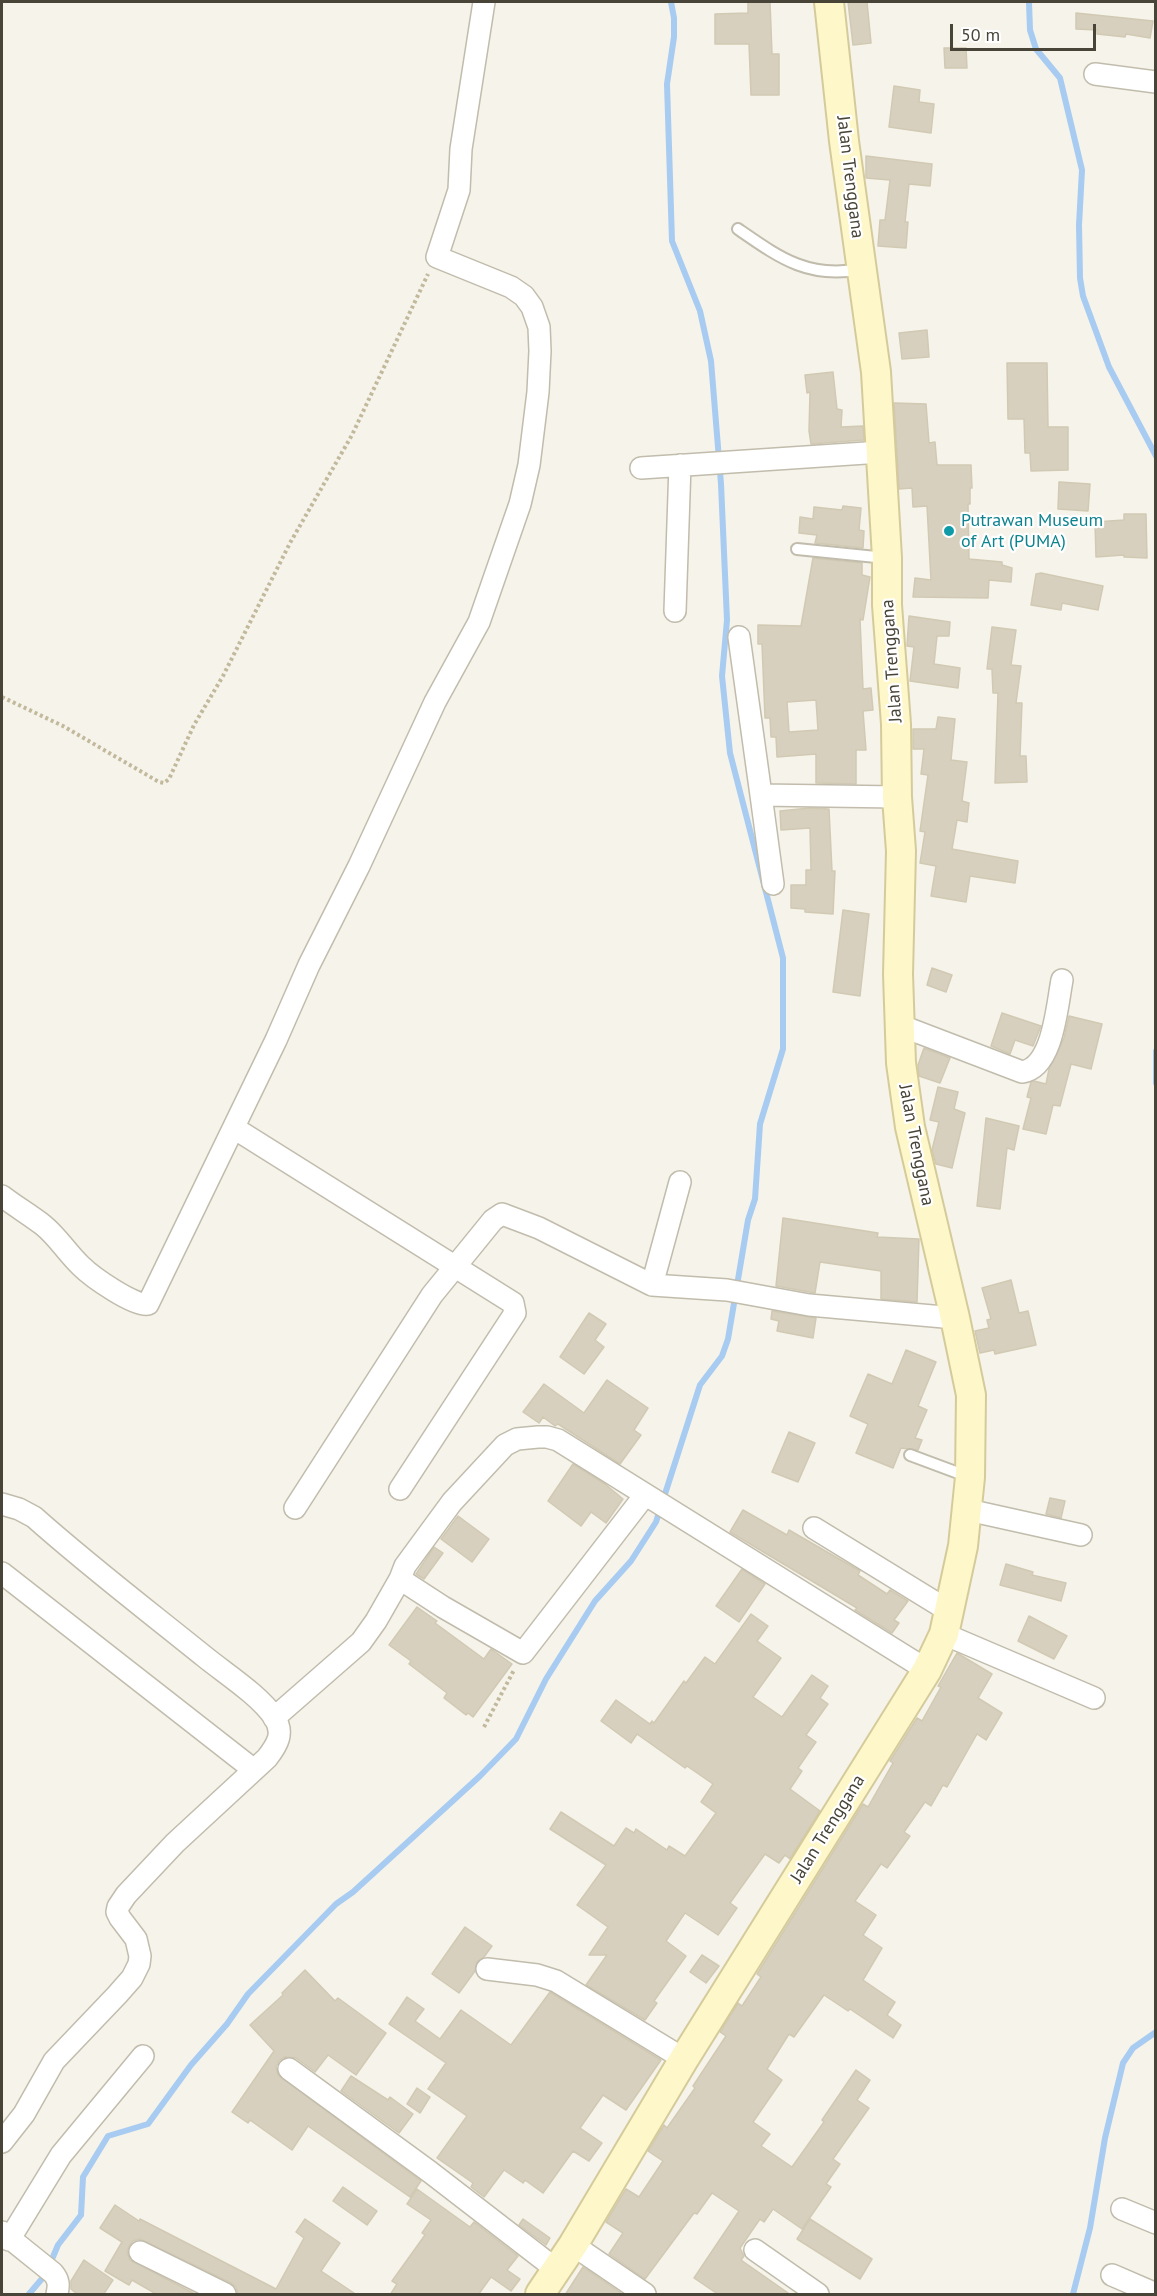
<!DOCTYPE html>
<style>
body{margin:0}
#map{position:relative;width:1157px;height:2296px;overflow:hidden;background:#f5f3ea;font-family:"PT Sans",sans-serif}
canvas{display:block}
.frame{position:absolute;inset:0;border:3px solid #494438;pointer-events:none}
.scale{position:absolute;left:950px;top:24px;width:146px;height:27px;box-sizing:border-box;border:3px solid #494438;border-top:0;padding-left:8px;font-size:18px;line-height:21px;white-space:nowrap;color:#494438;-webkit-text-stroke:4px #fff;paint-order:stroke}
</style>
<div id="map">
<canvas width="1157" height="2296"></canvas>
<div class="frame"></div>
<div class="scale">50 m</div>
</div>
<script>
const context = document.querySelector('canvas').getContext('2d');
context.lineJoin = 'round';
function strokePath(path, color, width, dash) {
  context.strokeStyle = color;
  context.lineWidth = width;
  context.lineCap = dash ? 'butt' : 'round';
  context.setLineDash(dash || []);
  context.stroke(path);
}
function fillPath(path, color) {
  context.fillStyle = color;
  context.fill(path, 'evenodd');
}
function label(font, color, halo, rows, align = 'center') {
  context.font = font + ' "PT Sans",sans-serif';
  context.lineWidth = 4.5;
  context.setLineDash([]);
  context.textBaseline = 'middle';
  context.strokeStyle = halo;
  context.fillStyle = color;
  for (const [text, x, y, turn = 0] of rows) {
    context.save();
    context.translate(x, y);
    context.rotate((+turn || 0) * Math.PI / 180);
    context.textAlign = isNaN(turn) ? turn : align;
    if (halo) context.strokeText(text, 0, 0);
    context.fillText(text, 0, 0);
    context.restore();
  }
}
const stream = new Path2D(`
 M1029,2L1030,30L1036,49L1060,78L1082,170L1079,225L1080,278L1083,296L1109,367L1156,456
 M1156,1051V1083
 M50,2264L58,2245L81,2215L83,2177L108,2136L148,2124L191,2065L227,2024L248,1994L336,1904L353,1892L480,1776L516,1739L546,1679L595,1601L631,1561L656,1522L700,1385L722,1356L728,1339L748,1220L755,1199L760,1124L783,1049V958L730,753L722,676L727,620L721,484L711,361L700,311L672,241L667,84L674,37V18L671,2
 M29,2294L46,2274
 M1073,2294L1090,2228L1105,2138L1123,2063L1133,2048L1156,2032`);
const building = new Path2D(`
 M748,2H770L772,54H779V95H751L749,44H715V14L748,13Z
 M848,2H867L871,43L853,45Z
 M1076,13L1153,21L1150,38L1126,34L1125,37L1097,34V30L1076,29Z
 M944,48H966L967,68H945Z
 M894,86L920,90L919,102L934,104L931,133L889,127Z
 M866,156L932,164L930,186L909,184L905,222H908L906,248L878,246L880,220H885L890,180L866,178Z
 M927,330L929,357L902,359L899,333Z
 M1007,363H1047L1048,427H1068V470L1031,471L1030,453H1025L1024,419H1008Z
 M833,372L837,409L842,410L841,427L863,426L864,440L811,444L809,431L810,392L807,393L805,375Z
 M894,403L926,404L929,443L935,442L937,465H971L972,488H970V504H968L969,559L1002,562V565L1012,568L1011,582L989,580L988,598L913,597L915,578L931,580L927,506L913,507L912,488L899,489Z
 M1059,482L1090,484L1088,511L1058,509Z
 M843,506L861,508L859,530L864,531L863,548L815,543L817,535L799,533L800,517L813,519L814,507L842,510Z
 M1124,514H1146L1147,558L1124,557V555L1096,557L1095,522L1124,520Z
 M813,558L862,563V575L870,577L863,620L860,619L863,689L871,688L873,710L863,711L866,750H856V784L816,783V754L777,757L776,737H771L770,718H765L762,644H758V625L801,626ZM816,700L818,730L789,732L787,702Z
 M1041,573L1103,586L1098,610L1062,603L1061,610L1031,605L1036,574Z
 M909,616L950,622L949,636H937L934,664L960,668L958,688L910,681L914,647L907,646Z
 M992,627L1016,630L1011,665L1021,666L1016,703H1022L1020,756H1026L1027,782L995,783L998,693H993L992,669H987Z
 M938,717L955,719L951,760L967,762L962,801L969,803L967,822L957,820L952,849L1018,861L1015,883L970,876L966,902L931,896L936,866L920,863L925,832L920,831L928,775L921,774L924,749H913V729H936Z
 M809,808L829,809L832,871H835L833,914L805,912V909L791,908V885H806V870H811L810,828L781,830L780,811Z
 M843,910L869,914L860,996L833,992Z
 M932,968L952,975L946,992L927,985Z
 M1002,1013L1041,1026L1033,1046L1015,1040L1010,1054L991,1046Z
 M1069,1016L1102,1024L1091,1069L1071,1064L1060,1106L1053,1105L1046,1134L1023,1129L1031,1098L1027,1097L1031,1082L1034,1081L1046,1084L1049,1069L1064,1038Z
 M924,1048L950,1058L940,1083L919,1076L918,1065Z
 M938,1087L958,1092L954,1109L965,1113L952,1168L936,1164L932,1150L939,1122L930,1120Z
 M986,1118L1019,1126L1014,1150L1007,1148L1000,1209L977,1206Z
 M783,1218L878,1233L877,1237L919,1239L917,1302L881,1299V1271L820,1262L815,1293L776,1286Z
 M1011,1280L1019,1313L1028,1311L1036,1345L995,1354L994,1350L980,1353L975,1331L989,1328L987,1320L991,1319L982,1288Z
 M772,1311L816,1318L813,1338L777,1331L779,1321L771,1319Z
 M589,1313L606,1324L595,1340L604,1347L584,1374L560,1357Z
 M906,1350L936,1362L918,1406L927,1410L915,1438L922,1440L918,1450L901,1448L893,1468L856,1453L868,1424L850,1416L868,1374L892,1384Z
 M607,1380L648,1408L634,1430L641,1435L620,1464L558,1424L555,1426L543,1417L539,1423L523,1412L544,1384L584,1413Z
 M789,1432L815,1443L798,1482L772,1472Z
 M573,1464L605,1484L623,1499L606,1523L591,1512L581,1526L548,1501Z
 M1050,1498L1065,1501L1061,1518L1046,1514Z
 M743,1510L787,1535L789,1530L860,1571L858,1575L887,1594L890,1590L908,1601L894,1620L899,1623L892,1633L855,1610L857,1608L730,1532Z
 M458,1516L489,1539L472,1562L441,1539Z
 M434,1547L443,1553L424,1579L416,1574Z
 M1006,1564L1033,1572L1032,1575L1066,1583L1061,1601L1000,1585Z
 M742,1569L765,1584L739,1622L716,1606Z
 M417,1607L437,1621L435,1623L484,1659L491,1649L512,1664L473,1717L468,1713L466,1715L444,1698L447,1693L409,1664L411,1661L389,1645Z
 M751,1614L768,1626L757,1641L781,1658L753,1697L782,1717L812,1675L828,1686L820,1698L828,1704L806,1735L816,1742L798,1768L802,1771L790,1789L820,1811L790,1859L785,1855L779,1863L765,1854L730,1903L737,1908L718,1935L685,1913L666,1941L686,1956L654,2001L657,2003L645,2020L586,1985L607,1955H589L608,1927L577,1905L606,1865L550,1829L561,1812L614,1846L626,1828L634,1833L636,1829L667,1850L669,1846L685,1856L716,1813L701,1802L713,1784L687,1766L685,1768L637,1734L631,1743L601,1721L616,1700L650,1724L652,1721L654,1723L684,1681L686,1683L705,1657L715,1664Z
 M1029,1616L1067,1636L1054,1659L1018,1641Z
 M957,1653L992,1674L978,1698L1002,1713L986,1740L977,1734L947,1787L943,1785L931,1806L925,1802L904,1832L910,1836L887,1868L881,1864L855,1901L876,1915L863,1935L882,1948L863,1980L895,2002L887,2015L901,2025L893,2038L850,2009L848,2011L824,1995L794,2037L789,2034L767,2069L782,2080L753,2122L770,2134L761,2146L792,2167L824,2122L822,2120L856,2070L870,2080L857,2100L869,2108L833,2159L840,2164L826,2184L831,2187L802,2229L773,2209L764,2222L760,2219L740,2248L744,2256L741,2260L791,2295H719L694,2278L739,2211L712,2193L697,2214L694,2213L645,2279L609,2254L623,2233L606,2222L626,2189L639,2197L663,2161L648,2151L664,2125L667,2128L695,2088L693,2086L726,2036L720,2032L738,2003L742,2006L761,1977L757,1974L863,1804L868,1807L893,1763L890,1761L917,1718L922,1721L941,1687L938,1686Z
 M465,1927L492,1946L484,1957L477,1962L475,1971L459,1993L432,1974Z
 M702,1955L719,1966L706,1983L690,1972Z
 M305,1970L335,2001L338,1998L386,2033L356,2075L328,2055L315,2072L296,2058L284,2057L279,2061L276,2067L278,2075L421,2181L410,2197L308,2126L292,2150L250,2120L248,2123L232,2112L274,2051L250,2025L283,1995L282,1993Z
 M550,1992L661,2060L626,2110L603,2095L580,2128L602,2143L589,2161L573,2151L543,2193L525,2180L523,2183L504,2170L484,2197L471,2187L473,2183L437,2158L467,2116L428,2089L446,2063L389,2024L407,1997L424,2009L415,2021L440,2039L461,2010L511,2045Z
 M351,2076L388,2100L390,2097L413,2114L399,2133L341,2091Z
 M417,2088L430,2097L420,2113L407,2104Z
 M343,2187L377,2211L367,2225L333,2201Z
 M417,2189L470,2227L474,2222L518,2256L507,2270L520,2279L511,2291L491,2277L478,2295H390L397,2284L392,2281L425,2235L422,2233L431,2220L407,2204Z
 M115,2205L139,2221L140,2219L276,2289L304,2238L296,2232L305,2219L340,2243L321,2271L357,2295H238L236,2287L231,2283L140,2239L133,2241L129,2246L127,2253L130,2260L197,2295H158L132,2280L129,2285L105,2271L122,2242L100,2228Z
 M523,2219L550,2238L546,2245L519,2225Z
 M810,2219L872,2259L860,2279L797,2239Z
 M84,2260L113,2280L103,2295H78L71,2289V2281Z
 M583,2267L621,2293L620,2295H565Z`);
const path = new Path2D(`
 M2,697L63,726L159,782L164,783L169,779L194,725L223,676L290,543L352,435L428,274
 M484,1727L514,1670`);
const service = new Path2D(`
 M738,229C780,258 808,279 861,269
 M797,549L886,558
 M910,1455L969,1477`);
const minor = new Path2D(`
 M1095,74L1156,82
 M641,468L881,452
 M675,611L680,465
 M739,637L761,795
 M773,884L761,795L897,797
 M899,1025L1022,1072C1053,1068 1057,1006 1062,980
 M234,1128L513,1303L515,1313L400,1489
 M2,1196C15,1206 30,1215 43,1225C58,1237 67,1253 81,1266C92,1277 135,1307 148,1304L276,1040L309,965L359,866L435,702L479,622L520,504L529,465L538,392L540,351L539,327L532,307L524,296L511,287L437,257L459,190L461,149L484,2
 M652,1285L680,1182
 M2,1504L19,1509L34,1517C89,1566 148,1611 205,1657C226,1674 259,1695 274,1717C285,1733 277,1745 267,1758L175,1843L126,1895L118,1907L117,1912L120,1918L136,1939L140,1956L139,1964L132,1978L117,1995L54,2061L24,2114L2,2142
 M295,1508L432,1295L493,1220L502,1214L539,1228L652,1285L727,1290L809,1305L955,1318
 M968,1510L1081,1535
 M814,1528L949,1611
 M2,1573L254,1770
 M400,1579L443,1607L523,1653L645,1495
 M944,1634L1094,1698
 M274,1718L361,1642L376,1621L400,1579L405,1566L452,1502L505,1445L517,1439L538,1437H547L558,1440L927,1670
 M487,1969L537,1975L556,1981L684,2059
 M289,2069L430,2172L557,2270
 M1122,2209L1156,2223
 M2,2232L53,2273C59,2280 59,2285 57,2294
 M9,2240L61,2155L143,2056
 M573,2245L645,2294
 M755,2250L818,2294
 M140,2252L225,2294
 M1112,2275L1156,2294`);
const secondary = new Path2D(`
 M540,2294L573,2245L684,2059L927,1670L944,1634L963,1546L970,1477L971,1395L955,1318L910,1127L901,1063L898,974L901,851L897,797L896,724L887,605V558L876,372L844,141L829,2`);
const markers = [
 [949,531,6,"#0f9aa8"]
];
const streetNames = [
 ["Jalan Trenggana",850,177,83],
 ["Jalan Trenggana",892,661,-94],
 ["Jalan Trenggana",916,1145,79],
 ["Jalan Trenggana",828,1829,-58]
];
const cultureNames = [
 ["Putrawan Museum",961,521],
 ["of Art (PUMA)",961,542]
];
strokePath(stream, '#a7cbf1', 6);
fillPath(building, '#d7d0bf');
strokePath(building, '#d1c9b2', 1.5);
strokePath(service, '#c1bcac', 14);
strokePath(minor, '#c1bcac', 24);
strokePath(secondary, '#d5cb9a', 32);
strokePath(path, '#c2b99d', 4, [3, 3]);
strokePath(service, '#fff', 10);
strokePath(minor, '#fff', 21);
strokePath(secondary, '#fef7ca', 28);
for (const [x, y, r, color] of markers) {
  const dot = new Path2D();
  dot.arc(x, y, r, 0, 2 * Math.PI);
  context.fillStyle = color;
  context.fill(dot);
  strokePath(dot, '#fff', 2);
}
label('18px', '#494438', '#fff', streetNames);
label('18px', '#0d838f', '#fff', cultureNames, 'left');
</script>
